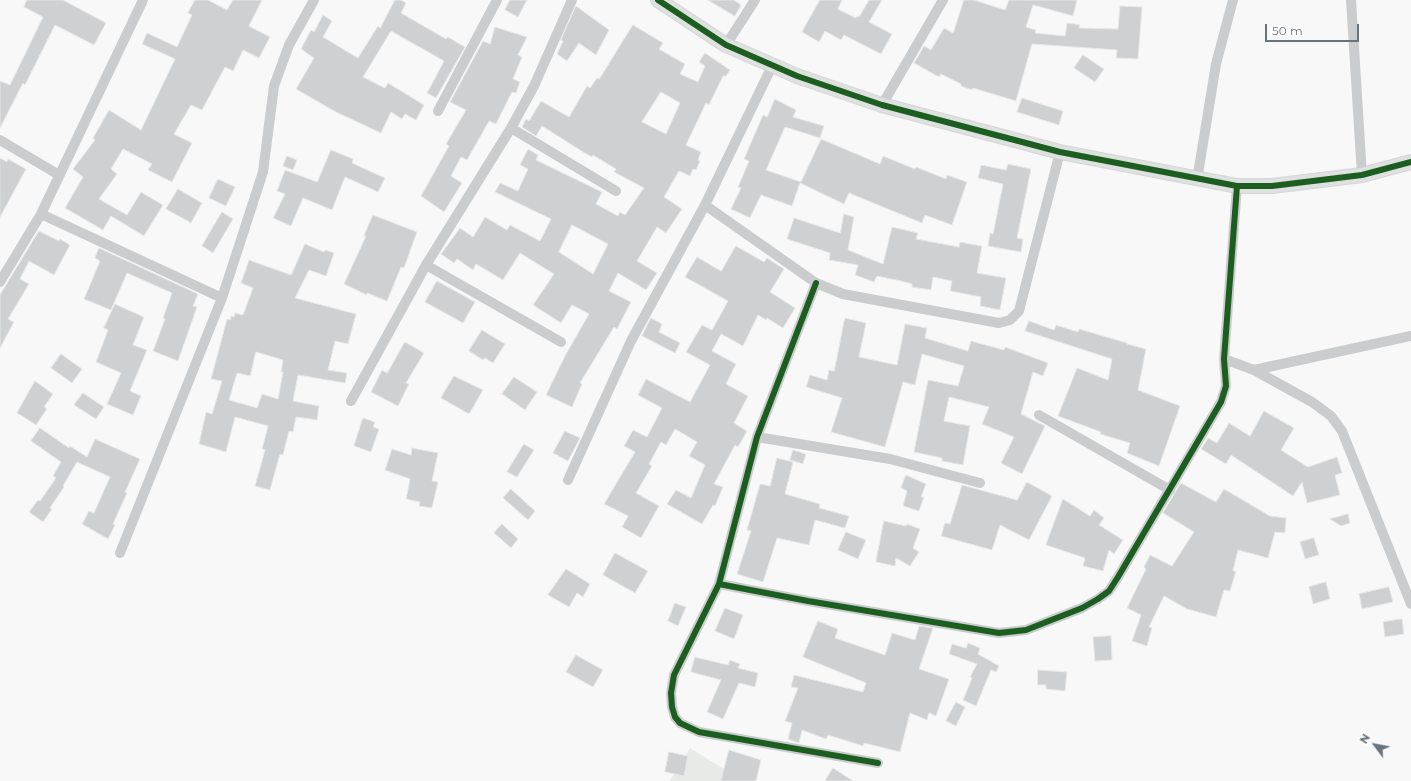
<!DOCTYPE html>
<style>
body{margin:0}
#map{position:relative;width:1411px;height:781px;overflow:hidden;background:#f8f8f8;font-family:Montserrat,sans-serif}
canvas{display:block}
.north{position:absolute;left:1355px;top:725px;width:40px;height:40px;-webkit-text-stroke:3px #fff;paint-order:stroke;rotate:302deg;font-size:11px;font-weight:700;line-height:16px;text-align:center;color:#667480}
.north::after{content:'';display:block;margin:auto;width:14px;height:18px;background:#667480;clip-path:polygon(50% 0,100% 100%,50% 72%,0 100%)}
.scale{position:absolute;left:1265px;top:24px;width:94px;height:18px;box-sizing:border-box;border:2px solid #667480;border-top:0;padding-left:5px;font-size:12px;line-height:14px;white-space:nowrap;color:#667480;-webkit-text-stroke:3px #fff;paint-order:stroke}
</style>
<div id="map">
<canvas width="1411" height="781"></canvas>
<div class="north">N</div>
<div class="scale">50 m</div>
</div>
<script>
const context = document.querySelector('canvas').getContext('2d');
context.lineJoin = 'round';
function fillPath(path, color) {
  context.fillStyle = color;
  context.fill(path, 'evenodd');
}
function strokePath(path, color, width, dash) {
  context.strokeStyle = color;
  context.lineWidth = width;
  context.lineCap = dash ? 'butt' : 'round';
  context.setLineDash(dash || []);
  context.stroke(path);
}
const green = new Path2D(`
 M690,748L743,781H670Z`);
const building = new Path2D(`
 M27,0H63L106,23L94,45L55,25L25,85L23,83L0,128V81L10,85L43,17L24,7Z
 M195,0H208L227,10L233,0H262L249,26L270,37L259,58L243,50L233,71L225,67L202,110L191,105L174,134L192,143L172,182L148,170L152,164L123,149L111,169L117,174L99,199L127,215L141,192L163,205L144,236L111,216L103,230L65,208L83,177L73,169L95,140L93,138L109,110L141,130L175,59L142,44L147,33L177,47L192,15L188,13Z
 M395,0H401L406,3L401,13L446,39L448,37L465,47L436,98L427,93L444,61L391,31L363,77L385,88L388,83L424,105L416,120L405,114L402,119L391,112L381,133L336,112L296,89L314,58L301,49L311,30L314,32L323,15L332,21L323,37L358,58L378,26L380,28Z
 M510,0H527L518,17L505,10Z
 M708,0H734L741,5L735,16Z
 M820,0H842L838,9L856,18L857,16L859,17L869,0H882L869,22L892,34L881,54L844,35L841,40L825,31L819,42L802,32Z
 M964,0H974L1005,10L1009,0H1077L1073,16L1033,5L1026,27L1036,30L1035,33L1065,36L1067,23L1080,25L1079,28L1118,29L1120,6L1142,7L1138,59L1116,58L1117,50L1032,44L1016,101L973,88L972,90L961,86V84L941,74L939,77L914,63L924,46L931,50L944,28L953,33Z
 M576,6L609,30L596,55L579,43L567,61L557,54L563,41L561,40Z
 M633,25L663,43L659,49L685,64L680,74L698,82L705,66L699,62L705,53L730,70L726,76H723L709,105L706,103L686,145L701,152L698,160L700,161L696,170L693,169L690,176L679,171L664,197L682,209L666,233L657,227L637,261L657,273L646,290L618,273L609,291L631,302L617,329L614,327L580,383L582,384L572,407L546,395L566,354L589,314L572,305L561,323L533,305L554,274L520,253L503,280L476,264L473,270L457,259L454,263L441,254L460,228L473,237L485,217L507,230L510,225L540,241L551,219L495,192L500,183L518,191L528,169L520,165L528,149L538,155L536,160L602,192L596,204L618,216L620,212L625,215L644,188L614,172L616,169L593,155L592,157L583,152L542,126L536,136L522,127L526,119L529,121L541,101L569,117L587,86L590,88L597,78L599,79ZM661,92L680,103L666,134L642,122ZM572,225L608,244L593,274L559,252Z
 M495,27L527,37L518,55L522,57L513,79L520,82L516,93L512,92L496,124L489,121L467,160L461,157L451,176L462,183L444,212L421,196L449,146L446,144L466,110L450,102L483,41L490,44Z
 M1083,55L1104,69L1095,82L1074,68Z
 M1022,98L1063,111L1059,125L1017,112Z
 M775,99L796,110L793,117L824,126L820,138L785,127L766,170L801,182L821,139L880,164L883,156L915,169L916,167L946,179L947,175L967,182L952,225L925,215L922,223L849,193L844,204L800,183L792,206L761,195L750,218L731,209L741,188L738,187L749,161L744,159L763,115L767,117Z
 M331,150L353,159L352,163L385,178L378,192L345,177L332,210L303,198L291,226L273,218L285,194L277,191L285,170L317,182Z
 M287,156L297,160L293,170L283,166Z
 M0,158L7,162L8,159L26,169L0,217Z
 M1008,164L1031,169L1017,238L1023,239L1021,252L988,246L990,233L993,234L1003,184L978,178L981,165L1006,170Z
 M218,179L235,187L226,206L209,198Z
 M178,189L202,203L191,223L166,209Z
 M222,212L233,219L213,253L202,246Z
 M844,214L854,217L848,250L883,264L892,227L918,233L916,239L959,247L960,242L982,246L977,273L1006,278L1000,310L980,306L981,297L950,291L952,281L933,277L931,290L912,287V284L901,281L877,276L874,282L855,275L858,265L829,260L830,253L787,239L794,218L840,233Z
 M373,215L417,232L404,268L401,267L387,301L367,293V295L344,284L366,236H364Z
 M39,231L59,241L60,239L70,245L54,275L29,261L20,279L29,284L8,319L14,322L0,348V295Z
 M305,244L324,252L325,250L334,253L326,276L309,270L295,298L356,314L348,344L335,341L328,370L347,373L345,383L298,375L293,401L319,406L317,420L296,417L293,432L289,431L283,455L280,454L270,490L255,486L265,450L262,449L268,426L235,417L226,452L199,444L206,412L212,414L222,381L211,379L227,319L230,320L231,316L234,317L235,313L243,315L253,288L241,283L249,260L291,275ZM256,352L283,360L281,372H283L278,399L262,394L257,408L229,400L237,373L250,376Z
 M736,246L764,262L767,258L784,269L770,292L795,308L783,328L767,318L766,320L758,315L743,346L721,334L712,351L736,364L726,384L748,396L734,423L747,431L738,447L735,445L714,484L723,487L715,506L713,505L702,524L667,504L676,490L691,498L705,465L689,456L697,442L675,429L666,445L661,442L649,464L652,466L636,493L659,506L641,538L622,527L628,516L604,504L635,452L624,446L633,430L647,437L662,408L638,395L646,379L690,402L710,365L686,352L702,325L712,330L728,301L685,277L697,257L721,271Z
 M99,248L198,294L193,306L197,307L178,361L153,351L165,319L163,318L172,293L127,273L111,310L84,299L100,261L95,258Z
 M437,281L475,302L463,323L425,302Z
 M115,304L144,317L133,345L147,350L130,391L141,396L133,415L107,404L121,373L96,362L108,330L104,328Z
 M651,318L662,324L659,332L680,343L675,353L642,336Z
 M845,318L866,323L859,357L897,365L905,324L927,328L925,338L968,351L971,341L1004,350L1005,347L1048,363L1043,376L1033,372L1021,414L1045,426L1022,474L1001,463L1014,437L982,424L989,407L949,397L944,421L970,426L963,465L942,461V458L914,452L928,380L958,386L964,366L922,354L915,385L903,382L885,447L831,432L842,398L806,387L810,375L827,380L829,370L834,371Z
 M1029,321L1054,330L1056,325L1078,332L1079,329L1127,343V344L1146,349L1138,390L1180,406L1159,466L1127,453L1130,443L1100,434L1101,432L1058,416L1077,368L1108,380L1112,359L1025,331Z
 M482,330L505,344L493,363L485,358L483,360L469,351Z
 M405,342L424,353L406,383L409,384L398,406L371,392L382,370L387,373Z
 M61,354L82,369L72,383L51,368Z
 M454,376L483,390L469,414L441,398Z
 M514,377L537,392L525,410L502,394Z
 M35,381L53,394L44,407L47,409L36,425L17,413Z
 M83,393L104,407L96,419L74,405Z
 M1264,411L1294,428L1281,450L1308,467L1337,457L1342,473L1335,475L1340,495L1307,503L1302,482L1293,496L1231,455L1226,464L1201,449L1208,438L1217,443L1229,423L1250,436Z
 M363,418L375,422L373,427L379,429L371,452L354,446Z
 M40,428L69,448L70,446L87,457L95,439L140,459L125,492L127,493L113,524L115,525L108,539L82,524L89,511L94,513L110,477L77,462L63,486L64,487L50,508L52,509L43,522L29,512L38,500L40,501L56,478L53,476L61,462L31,441Z
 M565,431L580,438L568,461L553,453Z
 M524,444L534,450L517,477L507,472Z
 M412,448L438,453L432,481L438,482L432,508L419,506L420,502L406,499L410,479L385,470L392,449L411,455Z
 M793,450L806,454L803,464L790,460Z
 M777,458L793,462L785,494L820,504L819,508L849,516L845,528L815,520L809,545L777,538L763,582L737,574L751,531L747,530L760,484L770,486Z
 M906,475L926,484L921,497H924L919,511L903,506L907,491L901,488Z
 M1027,482L1052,496L1029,540L1000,525L992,550L941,536L945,523L950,524L962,485L1017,500Z
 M1181,483L1216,502L1224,489L1270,516L1286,518L1285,533L1275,532L1268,558L1238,550L1233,571H1236L1230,591L1224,590L1216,617L1187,609L1164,596L1149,627L1152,628L1147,646L1132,641L1141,615L1127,608L1146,569L1144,567L1150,555L1172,566L1194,532L1163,513Z
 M511,489L535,511L528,520L503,498Z
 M1063,499L1090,516L1094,510L1104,518L1099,525L1123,540L1114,554L1109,550L1103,571L1083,566L1085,558L1046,545Z
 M1348,514L1350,523L1341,526L1330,519Z
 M884,521L906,526L907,524L920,529L913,548L919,552L910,566L896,558L895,566L876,562Z
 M502,524L518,539L511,548L494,533Z
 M846,532L866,540L858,559L838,550Z
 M1314,538L1319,555L1305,559L1300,542Z
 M615,553L648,571L635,593L603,575Z
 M566,569L590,584L583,597L577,593L569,607L548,595Z
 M1326,582L1330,599L1313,604L1309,587Z
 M1389,587L1393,602L1362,609L1359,594Z
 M675,603L686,607L678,626L668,621Z
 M725,608L743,615L734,639L715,631Z
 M1402,619L1404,634L1385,637L1383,622Z
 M818,621L838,629L835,638L885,655L892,633L915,640L919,626L933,628L919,669L949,679L936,716L929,713L927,720L910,713L900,752L864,743L863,746L828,735L826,739L802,730L799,743L788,739L792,723L785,721L798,688L791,687L794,675L863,692L866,683L803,657Z
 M1111,636L1112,660L1095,661L1093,637Z
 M968,643L980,648L978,654L999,666L996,672L991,670L976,706L963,700L972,678L970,677L977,664L949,654L952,644L966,648Z
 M576,655L603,670L593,687L566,672Z
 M695,657L728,665L730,660L740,664L738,668L758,673L755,687L739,683L723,719L707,712L721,680L691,672Z
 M1038,670L1067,672L1065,691L1046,689V685H1038Z
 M956,702L965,707L956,726L946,721Z
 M729,750L761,760L756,781H721Z
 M669,752L688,756L684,776L665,772Z
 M833,768L853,781H825Z`);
const street = new Path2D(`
 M1351,0L1362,175
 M726,45L755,0
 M882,105L943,0
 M438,111L497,0
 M511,128L616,191
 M0,140L59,175
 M1197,180L1216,64L1233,0
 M705,205L816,283L843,294L999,323L1010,320L1019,311L1060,152
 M41,214L222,298
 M426,265L561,342
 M0,282L41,214L143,0
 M816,283L757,437L719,584L674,675L671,693L672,707L675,717L680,723L699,732L878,763
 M1224,359L1254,370L1312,402L1331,416L1342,431L1411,604
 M1254,370L1411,336
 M351,401L426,265L511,128L534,86L572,0
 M1039,415L1170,490
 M757,437L890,459L980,483
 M568,480L631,341L705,205L772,66
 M120,553L222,298L263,172L274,86L289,45L314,0
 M719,584L808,601L999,633L1026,630L1082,608L1098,599L1109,591L1118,577L1221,402L1226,386L1224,359L1237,186`);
const secondary = new Path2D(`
 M658,0L726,45L797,76L882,105L1060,152L1237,186H1272L1362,175L1411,162`);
const cycleway = new Path2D(`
 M658,0L726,45L797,76L882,105L1060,152L1237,186H1272L1362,175L1411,162
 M816,283L757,437L719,584L674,675L671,693L672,707L675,717L680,723L699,732L878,763
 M719,584L808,601L999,633L1026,630L1082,608L1098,599L1109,591L1118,577L1221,402L1226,386L1224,359L1237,186`);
fillPath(green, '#e7eae6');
fillPath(building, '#cfd0d1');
strokePath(building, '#e8e8e8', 1);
strokePath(secondary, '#d5d6d7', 16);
strokePath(street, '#cbcccd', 10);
strokePath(secondary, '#dfe0e0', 14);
strokePath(cycleway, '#1b5e20', 6);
</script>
